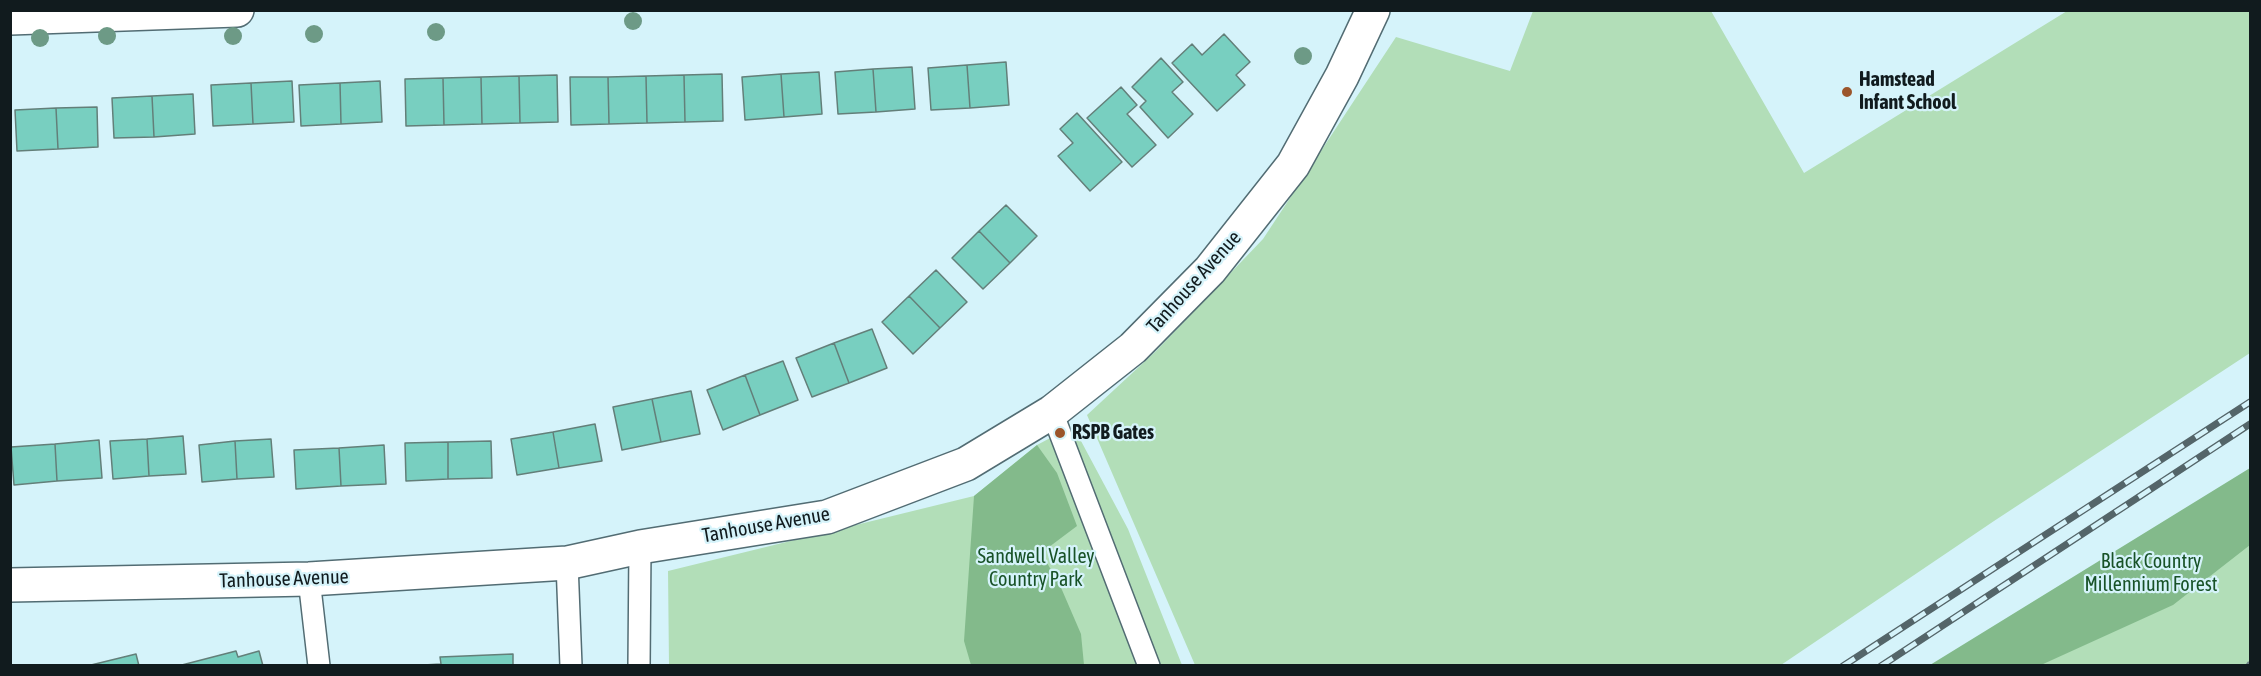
<!DOCTYPE html>
<style>
body{margin:0}
#map{position:relative;width:2261px;height:676px;overflow:hidden;background:#d5f3fa;font-family:"Asap Condensed",sans-serif}
canvas{display:block}
.frame{position:absolute;inset:0;border:12px solid #111b1e;pointer-events:none}
</style>
<div id="map">
<canvas width="2261" height="676"></canvas>
<div class="frame"></div>
</div>
<script>
const context = document.querySelector('canvas').getContext('2d');
context.lineJoin = 'round';
function fillPath(path, color) {
  context.fillStyle = color;
  context.fill(path, 'evenodd');
}
function strokePath(path, color, width, dash) {
  context.strokeStyle = color;
  context.lineWidth = width;
  context.lineCap = dash ? 'butt' : 'round';
  context.setLineDash(dash || []);
  context.stroke(path);
}
function label(font, color, halo, rows, align = 'center') {
  context.font = font + ' "Asap Condensed",sans-serif';
  context.lineWidth = 4.5;
  context.setLineDash([]);
  context.textBaseline = 'middle';
  context.strokeStyle = halo;
  context.fillStyle = color;
  for (const [text, x, y, turn = 0] of rows) {
    context.save();
    context.translate(x, y);
    context.rotate((+turn || 0) * Math.PI / 180);
    context.textAlign = isNaN(turn) ? turn : align;
    if (halo) context.strokeText(text, 0, 0);
    context.fillText(text, 0, 0);
    context.restore();
  }
}
const green = new Path2D(`
 M1533,11H1711L1804,173L2067,11H2250V353L1994,521L1781,665H1195L1087,415L1156,351L1263,239L1396,37L1510,71Z
 M1073,426L1128,529L1182,665H669L668,571L974,496L1037,445Z
 M2250,471V665H1952Z`);
const forest = new Path2D(`
 M1037,445L1057,473L1077,526L1041,553L1059,583L1081,634L1084,665H971L964,641L974,496Z
 M2250,468V545L2173,605L2041,665H1930Z`);
const building = new Path2D(`
 M1224,34L1250,62L1236,75L1245,85L1217,111L1172,63L1192,44L1202,55Z
 M1161,58L1183,82L1172,92L1193,114L1168,138L1140,107L1146,101L1132,87Z
 M1006,62L1009,105L970,108L967,65Z
 M967,65L970,108L931,110L928,68Z
 M912,67L915,109L876,112L873,69Z
 M873,69L876,112L838,114L835,72Z
 M819,72L822,114L784,117L781,74Z
 M722,74L723,121L685,122L684,75Z
 M781,74L784,117L745,120L742,77Z
 M557,75L558,122L520,123L519,76Z
 M684,75L685,122L647,123L646,76Z
 M519,76L520,123L482,124L481,77Z
 M646,76L647,123L609,124L608,77Z
 M481,77L482,124L444,125L443,78Z
 M570,77H608L609,124L571,125Z
 M443,78L444,125L406,126L405,79Z
 M292,81L294,122L253,124L251,83Z
 M380,81L382,122L341,124L340,83Z
 M251,83L253,124L213,126L211,85Z
 M340,83L341,124L301,126L299,85Z
 M1121,87L1137,105L1127,114L1156,145L1132,167L1087,118Z
 M193,94L195,134L154,137L152,96Z
 M152,96L154,137L114,138L112,98Z
 M97,107L98,147L58,149L56,108Z
 M56,108L58,149L17,151L15,110Z
 M1077,113L1122,162L1090,191L1058,156L1073,143L1060,129Z
 M1006,205L1037,236L1010,263L979,231Z
 M979,231L1010,263L983,289L952,258Z
 M936,270L967,302L940,328L909,296Z
 M909,296L940,328L913,354L882,322Z
 M872,329L887,368L849,383L834,343Z
 M834,343L849,383L812,397L796,358Z
 M783,361L798,400L760,415L745,375Z
 M745,375L760,415L723,430L707,390Z
 M691,391L700,434L661,442L652,399Z
 M652,399L661,442L622,450L613,407Z
 M595,424L602,461L559,468L553,432Z
 M553,432L559,468L517,475L511,439Z
 M183,436L186,474L149,476L147,439Z
 M147,439L149,476L113,479L110,441Z
 M271,439L274,477L237,479L235,441Z
 M99,440L102,478L57,481L55,444Z
 M235,441L237,479L202,482L199,445Z
 M491,441L492,478L448,479V442Z
 M448,442V479L406,481L405,443Z
 M55,444L57,481L14,485L11,447Z
 M384,445L386,484L341,486L339,448Z
 M339,448L341,486L296,489L294,450Z
 M236,651L238,657L259,651L263,666H178Z
 M136,654L139,666H87Z
 M513,654V666H406L441,664L440,657Z`);
const path = new Path2D(`
 M2247,666L2250,662`);
const lane = new Path2D(`
 M1052,412L1149,666
 M567,563L571,666
 M309,579L319,666
 M639,666L640,547`);
const street = new Path2D(`
 M10,18L237,10
 M10,585L309,579L567,563L640,547L827,517L966,464L1052,412L1133,348L1210,270L1293,165L1342,76L1373,10`);
const rail = new Path2D(`
 M1843,666L2250,402
 M1881,666L2250,424`);
const trees = [
 [633,21],
 [436,32],
 [314,34],
 [107,36],
 [233,36],
 [40,38],
 [1303,56]
];
const markers = [
 [1847,92,6,"#9b552b"],
 [1060,433,6,"#9b552b"]
];
const poiNames = [
 ["Hamstead",1859,80],
 ["Infant School",1859,103],
 ["RSPB Gates",1072,433]
];
const streetNames = [
 ["Tanhouse Avenue",1194,282,-48],
 ["Tanhouse Avenue",766,525,-10],
 ["Tanhouse Avenue",284,579,-2]
];
const parkNames = [
 ["Sandwell Valley",1036,557],
 ["Country Park",1036,580],
 ["Black Country",2151,562],
 ["Millennium Forest",2151,585]
];
fillPath(green, '#b2deb8');
fillPath(forest, '#83ba8b');
fillPath(building, '#78cfc0');
strokePath(building, '#637f79', 1.5);
strokePath(lane, '#526c73', 24);
strokePath(street, '#526c73', 36);
strokePath(path, '#6b7e83', 4, [4.5, 4.5]);
strokePath(lane, '#fff', 21);
strokePath(street, '#fff', 33);
strokePath(rail, '#546569', 7);
strokePath(rail, '#d5f3fa', 4.5, [14]);
context.fillStyle = '#6d9a86';
for (const [x, y] of trees) {
  context.beginPath();
  context.arc(x, y, 9, 0, 2 * Math.PI);
  context.fill();
}
for (const [x, y, r, color] of markers) {
  const dot = new Path2D();
  dot.arc(x, y, r, 0, 2 * Math.PI);
  context.fillStyle = color;
  context.fill(dot);
  strokePath(dot, '#d5f3fa', 2);
}
label('bold 20px', '#111b1e', '#d5f3fa', poiNames, 'left');
label('20px', '#111b1e', '#d5f3fa', streetNames);
label('20px', '#185227', '#d5f3fa', parkNames);
</script>
